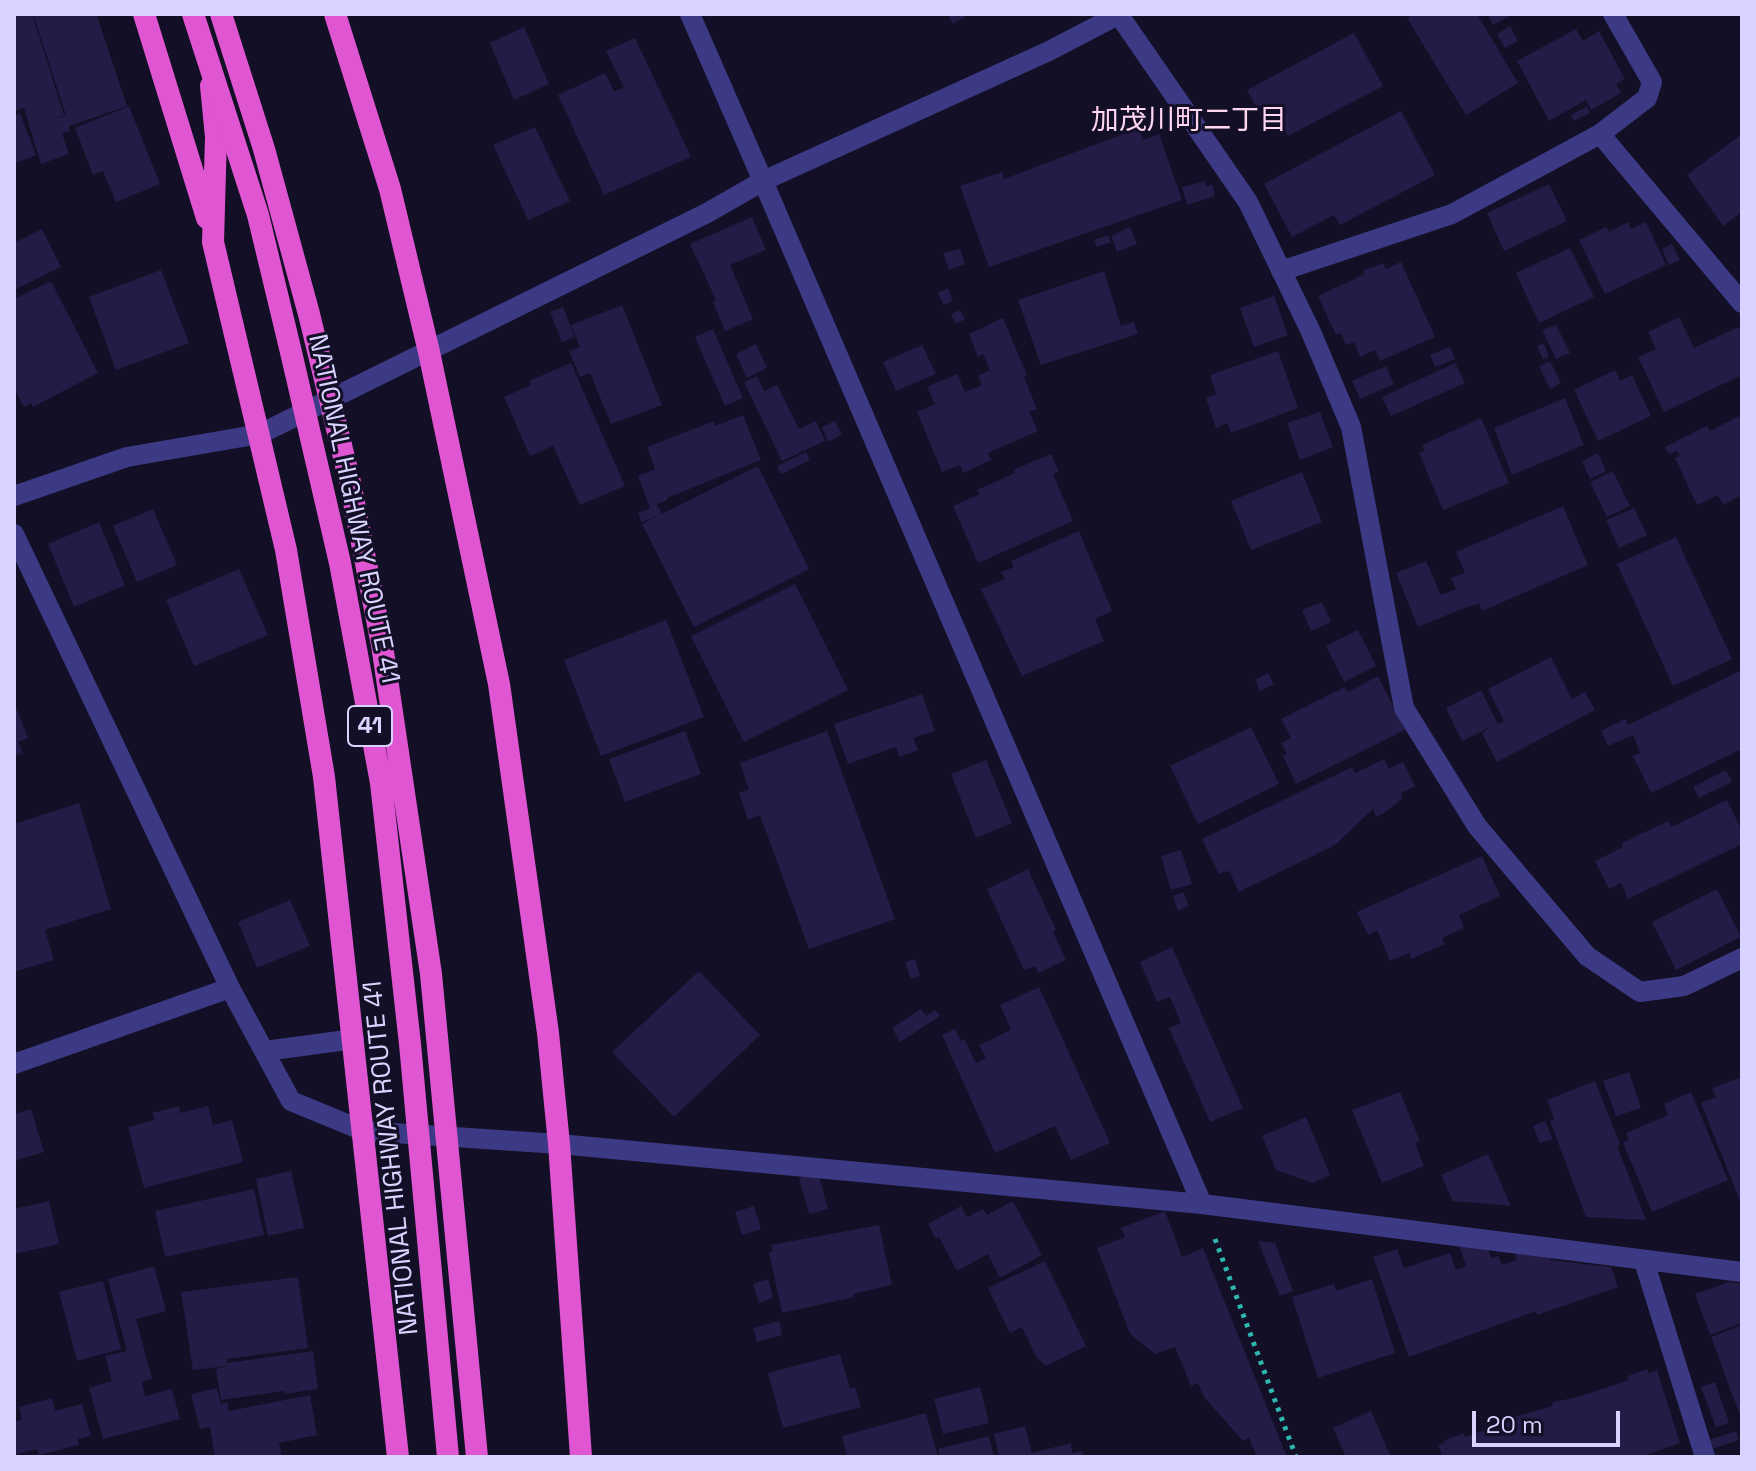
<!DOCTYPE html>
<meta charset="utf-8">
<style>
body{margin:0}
#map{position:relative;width:1756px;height:1471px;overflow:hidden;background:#130f26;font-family:"Space Grotesk",sans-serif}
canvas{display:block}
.frame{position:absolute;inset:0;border:16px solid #d9d4ff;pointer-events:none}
.scale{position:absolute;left:1472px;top:1411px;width:148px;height:36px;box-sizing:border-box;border:4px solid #d9d4ff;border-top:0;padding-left:10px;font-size:24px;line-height:28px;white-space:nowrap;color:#d9d4ff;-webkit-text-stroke:6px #130f26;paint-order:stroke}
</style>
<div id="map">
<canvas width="1756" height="1471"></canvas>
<div class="frame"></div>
<div class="scale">20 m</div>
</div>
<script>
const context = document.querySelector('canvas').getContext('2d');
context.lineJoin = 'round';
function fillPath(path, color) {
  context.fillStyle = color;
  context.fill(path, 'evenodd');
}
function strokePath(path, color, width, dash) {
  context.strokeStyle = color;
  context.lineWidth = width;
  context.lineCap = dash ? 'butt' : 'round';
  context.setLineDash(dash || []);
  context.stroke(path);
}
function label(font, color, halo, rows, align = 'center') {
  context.font = font + ' "Space Grotesk","Noto Sans JP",sans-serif';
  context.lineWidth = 6;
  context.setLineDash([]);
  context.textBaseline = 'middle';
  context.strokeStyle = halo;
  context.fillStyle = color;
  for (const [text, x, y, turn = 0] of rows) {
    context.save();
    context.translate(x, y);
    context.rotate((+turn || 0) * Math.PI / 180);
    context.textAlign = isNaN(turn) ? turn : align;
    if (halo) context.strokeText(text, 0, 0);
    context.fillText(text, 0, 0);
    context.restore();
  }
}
const building = new Path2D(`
 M14,14H32L64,115L43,123L66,115L33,14H86L97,16L127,106L69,126L70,131L62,133L69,154L41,164L24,108L14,111Z
 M948,14H970L953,24Z
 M1415,14H1477L1518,83L1466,115L1407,18Z
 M1487,14H1513L1493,25Z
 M1510,26L1518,41L1505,48L1497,34Z
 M524,27L549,84L514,100L490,43Z
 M1576,29L1583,41L1599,31L1625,79L1616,84L1621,93L1591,110L1586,100L1549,121L1517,61Z
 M1354,33L1383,86L1288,136L1277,115L1264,122L1247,90Z
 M635,38L691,157L604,195L558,95L605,73L614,91L624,88L606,51Z
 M129,106L160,184L116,202L103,171L93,175L75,128Z
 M1587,106L1590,113L1574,121L1571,115Z
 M1401,111L1435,175L1340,225L1334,215L1292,237L1264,184Z
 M20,113L36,155L14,164V116Z
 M535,127L570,201L528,220L493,145Z
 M1139,128L1143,140L1159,134L1182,200L989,267L960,186L1002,172L1004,179Z
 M1742,134V212L1723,226L1687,175Z
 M1205,181L1206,187L1212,184L1215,196L1187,205L1182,187Z
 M1549,184L1567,221L1504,251L1487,213Z
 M752,217L766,250L730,265L753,319L725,331L713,302L716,300L690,244Z
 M1628,222L1631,229L1646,222L1666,265L1605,294L1579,240L1606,227L1609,232Z
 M1130,227L1137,244L1117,252L1111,236Z
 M42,229L61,267L14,290V243Z
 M1108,235L1111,242L1097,247L1094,240Z
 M1672,244L1680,260L1669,265L1662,249Z
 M1570,248L1594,297L1539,323L1516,273Z
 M960,249L965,264L949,270L943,253Z
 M1401,262L1435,337L1380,361L1375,350L1360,357L1354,342L1346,345L1341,333L1336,335L1318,296L1365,274L1363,271L1383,263L1386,269Z
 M161,270L189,343L116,370L89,297Z
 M1104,271L1121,326L1134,322L1138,334L1041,365L1018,300Z
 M51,281L98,373L33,407L31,403L24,407L14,388V299Z
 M948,288L953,301L944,305L938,293Z
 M1274,296L1288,335L1254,347L1240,308Z
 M622,305L662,405L611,424L590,373L580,377L569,351L580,347L571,325Z
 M563,307L575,337L562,342L550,312Z
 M960,310L965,319L956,324L951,314Z
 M1679,317L1694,348L1738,327L1742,332V375L1664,412L1638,357L1656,349L1648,332Z
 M1003,318L1027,375L1024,377L1037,409L1029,412L1038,431L988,453L991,460L963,473L960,465L942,472L917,412L935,404L927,387L957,374L965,392L982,385L978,376L990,370L983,354L978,357L969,334Z
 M1556,325L1570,353L1556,359L1542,330Z
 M713,329L743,398L725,406L695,337Z
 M1544,343L1549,357L1543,359L1537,346Z
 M756,344L767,368L747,378L736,354Z
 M922,345L936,374L896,391L883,362Z
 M1450,347L1455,359L1435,367L1430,355Z
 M1278,351L1298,408L1231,433L1227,423L1216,428L1206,398L1216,394L1210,375Z
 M1550,361L1561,383L1550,389L1539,366Z
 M571,363L625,486L580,505L553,446L530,456L504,397L531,385L529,381Z
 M1455,363L1465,383L1391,416L1382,397Z
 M1386,366L1394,384L1360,399L1352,381Z
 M1615,370L1620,381L1632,375L1651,416L1598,441L1574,390Z
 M757,376L764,391L777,385L799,429L816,421L825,441L782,461L744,382Z
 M1565,398L1584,445L1512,475L1494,428Z
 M1320,412L1333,447L1300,460L1287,423Z
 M743,415L761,460L667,498V500L657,504L662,514L758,466L809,569L694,627L642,524L658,516L642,522L638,513L650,508L638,476L655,469L647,447L714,421L715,426Z
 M1739,416L1742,423V495L1723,505L1718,495L1697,505L1675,458L1680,456L1677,451L1669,454L1665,447L1707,426L1710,431Z
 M1481,418L1509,483L1443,510L1419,453L1425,451L1422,445Z
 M835,421L842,435L828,442L822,427Z
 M806,452L810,460L781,474L777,466Z
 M1598,453L1606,471L1590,479L1582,461Z
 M1051,454L1059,472L1053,474L1073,521L978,563L953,506L980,494L977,490L1015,473L1013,470Z
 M1613,471L1630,506L1607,517L1590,482Z
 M1302,472L1322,522L1251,550L1231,501Z
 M1563,506L1588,565L1482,611L1479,604L1464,608L1418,627L1396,573L1426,561L1441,595L1456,589L1451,578L1465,573L1456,552Z
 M1634,508L1647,535L1619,548L1606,520Z
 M153,509L177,565L137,582L113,526Z
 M99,522L125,585L74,607L48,544Z
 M1079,531L1112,611L1095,619L1104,641L1022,676L981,589L1005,579L1001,572L1014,567L1011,561Z
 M1676,537L1732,659L1673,686L1617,564Z
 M239,569L268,635L194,666L166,600Z
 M795,584L848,690L744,742L691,636Z
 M1322,602L1331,622L1311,631L1302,610Z
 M666,620L704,717L601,756L564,660Z
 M1358,630L1376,666L1344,682L1326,646Z
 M1551,657L1572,699L1585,692L1595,710L1497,762L1482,733L1493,726L1462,741L1446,708L1481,690L1498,724L1504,721L1488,689Z
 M1742,670V749L1651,793L1633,756L1640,753L1633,735L1608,746L1601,731L1625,719L1628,725Z
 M1268,673L1274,684L1260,691L1255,680Z
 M1378,676L1405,730L1296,784L1283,756L1287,754L1281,743L1291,738L1281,719L1345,687L1348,692Z
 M922,694L935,731L913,738L918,750L899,757L896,747L848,764L834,724Z
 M14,702L28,738L18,742L23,753L14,756Z
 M1251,727L1279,784L1198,824L1170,766Z
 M685,731L701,774L625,802L609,759Z
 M827,731L895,919L809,949L760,815L748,820L739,793L749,789L740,763Z
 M1384,759L1389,769L1403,762L1415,786L1401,793L1403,798L1384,813L1376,817L1373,809L1335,845L1239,892L1229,871L1219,874L1202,839L1352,767L1355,773Z
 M986,760L1012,823L976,838L951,774Z
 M1726,770L1732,782L1699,798L1693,787Z
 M1727,800L1742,831V844L1628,899L1621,883L1609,889L1595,861L1623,847L1622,843L1668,821L1671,827Z
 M79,803L111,909L45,930L54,960L14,972V824Z
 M1181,850L1192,884L1171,890L1161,856Z
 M1482,856L1500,896L1459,915L1464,928L1442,938L1445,944L1411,959L1409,953L1390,961L1377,930L1368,935L1357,912Z
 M1028,869L1056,930L1053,932L1066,960L1038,973L1036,966L1024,970L987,889Z
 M1717,889L1741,937L1676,970L1652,922Z
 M1183,892L1189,906L1178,911L1173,896Z
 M290,900L310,946L257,968L238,922Z
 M1172,947L1243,1108L1210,1122L1169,1028L1181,1023L1170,997L1157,1002L1140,962Z
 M915,959L920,976L911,979L905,962Z
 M699,971L760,1035L674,1117L612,1052Z
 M1039,987L1110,1143L1071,1160L1055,1126L995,1153L942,1035L955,1029L961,1041L964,1039L976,1063L986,1058L979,1045L1011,1030L1000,1005Z
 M921,1009L926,1016L935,1010L940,1016L900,1042L892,1028Z
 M1629,1072L1641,1108L1616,1116L1603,1081Z
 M1742,1077V1206L1701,1103L1716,1097L1712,1088Z
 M1595,1081L1620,1144L1617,1146L1646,1220L1586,1217L1550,1121L1554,1119L1547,1100Z
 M1400,1092L1420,1141L1415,1143L1424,1166L1382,1183L1352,1110Z
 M1691,1092L1728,1180L1652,1212L1623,1143L1629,1140L1626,1133L1668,1115L1664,1104Z
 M179,1106L180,1113L208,1106L213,1125L232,1120L243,1162L144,1188L128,1127L155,1120L152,1113Z
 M31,1109L44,1152L14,1161V1114Z
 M1306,1117L1330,1175L1313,1183L1276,1170L1262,1136Z
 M1545,1121L1553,1139L1540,1143L1533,1126Z
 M1488,1154L1511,1206L1453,1201L1441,1175Z
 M291,1171L304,1228L268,1236L256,1179Z
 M818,1173L828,1209L809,1214L799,1178Z
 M254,1189L264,1235L165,1257L155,1211Z
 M49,1201L59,1244L14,1254V1209Z
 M1013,1201L1042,1255L1000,1278L988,1254L957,1271L939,1237L936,1239L928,1224L961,1206L967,1217L983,1209L987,1215Z
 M754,1206L761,1229L742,1235L735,1212Z
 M1165,1211L1182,1257L1203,1248L1287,1457H1257L1249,1438L1243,1441L1204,1397L1198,1383L1191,1386L1175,1347L1155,1354L1130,1334L1097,1248L1125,1237L1121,1228Z
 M879,1225L892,1285L853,1294L854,1297L782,1313L769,1252L773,1251L771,1245Z
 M1258,1241L1275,1243L1293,1291L1280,1296Z
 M1459,1245L1488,1249L1491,1258L1498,1256L1502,1265L1517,1260L1515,1253L1551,1256L1550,1260L1611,1267L1618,1287L1537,1315L1536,1311L1409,1357L1373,1257L1397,1249L1404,1268L1450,1253L1456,1270L1466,1266Z
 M1045,1261L1086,1346L1046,1366L1037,1358L1022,1327L1010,1333L988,1288Z
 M154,1266L166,1311L136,1319L152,1379L142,1382L145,1396L172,1389L180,1419L103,1439L89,1388L112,1381L105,1356L127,1351L108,1279Z
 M298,1277L308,1348L227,1359V1363L313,1351L318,1389L284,1394V1391L221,1400L216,1369L228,1366L193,1370L181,1292Z
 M768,1279L773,1298L759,1303L753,1284Z
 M1372,1279L1395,1353L1318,1378L1292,1297L1334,1284L1336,1291Z
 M103,1281L121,1349L77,1361L59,1292Z
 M1729,1282L1742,1284V1323L1710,1335L1695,1294Z
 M779,1321L782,1335L757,1342L753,1328Z
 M1742,1325V1421L1711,1337Z
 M840,1354L850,1389L855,1387L861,1407L783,1428L768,1373Z
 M1648,1369V1374L1657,1370L1680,1443L1640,1457H1443L1438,1445L1444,1443L1445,1440L1464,1433L1465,1437L1515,1420L1514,1417L1552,1406L1553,1402L1578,1397L1629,1380L1628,1376Z
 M1715,1382L1729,1423L1716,1427L1701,1387Z
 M980,1387L989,1423L943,1434L934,1399Z
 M217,1388L221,1404L227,1402L229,1411L310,1395L317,1435L279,1443L282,1457H215L210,1427L200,1429L191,1394Z
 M52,1398L55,1411L82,1404L91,1436L78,1439L79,1445L39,1455L37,1449L14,1455V1422L22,1420L19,1407Z
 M1371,1411L1391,1457H1346L1333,1428Z
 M926,1413L938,1457H847L842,1436Z
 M1025,1426L1032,1453L1071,1443L1072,1453L1082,1451L1083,1457H999L994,1434Z
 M1736,1431L1739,1440L1712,1449L1709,1440Z
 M989,1436L994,1457H940L938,1449Z`);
const path = new Path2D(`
 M1215,1239L1296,1457`);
const minor = new Path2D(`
 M1119,15L1248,202L1311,332L1351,427L1404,708L1477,826L1587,956L1640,992L1684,986L1742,958
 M1600,134L1742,303
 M763,181L1202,1204
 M1281,271L1452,214L1600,134L1647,98L1652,82L1613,14
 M14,496L127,457L260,434L707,213L763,181L1049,51L1120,14
 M14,534L230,988L291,1101L364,1131L559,1144L1202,1204L1742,1272
 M265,1051L354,1039
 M14,1064L230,988
 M1644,1261L1705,1457`);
const tertiary = new Path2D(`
 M690,14L763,181`);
const trunk = new Path2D(`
 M144,14L207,218
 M335,14L390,189L429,352L499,684L548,1033L559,1144L581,1457
 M211,86L216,137L213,242L286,550L324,777L398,1457`);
const trunkBridge = new Path2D(`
 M193,14L258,215L290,348L340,563L381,783L410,1044L448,1457
 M221,14L264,149L309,314L350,482L382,645L431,974L477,1457`);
const shields = [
 [370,726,44]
];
const shieldNames = [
 ["41",370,726]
];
const streetNames = [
 ["NATIONAL HIGHWAY ROUTE 41",353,509,78],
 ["NATIONAL HIGHWAY ROUTE 41",392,1158,-96]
];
const neighbourhoodNames = [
 ["加茂川町二丁目",1189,121]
];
fillPath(building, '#241b47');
strokePath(path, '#2fb8b0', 5, [4, 6]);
strokePath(minor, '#3d3a85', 20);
strokePath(tertiary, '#3d3a85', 20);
strokePath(trunk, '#e055d1', 22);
strokePath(trunkBridge, '#e055d1', 22);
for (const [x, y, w] of shields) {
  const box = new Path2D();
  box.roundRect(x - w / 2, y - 20, w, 40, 6);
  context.fillStyle = '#130f26';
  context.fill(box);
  strokePath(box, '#d9d4ff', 2);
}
label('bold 24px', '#d9d4ff', null, shieldNames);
label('26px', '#d9d4ff', '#130f26', streetNames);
label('28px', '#ffd6f0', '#130f26', neighbourhoodNames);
</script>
